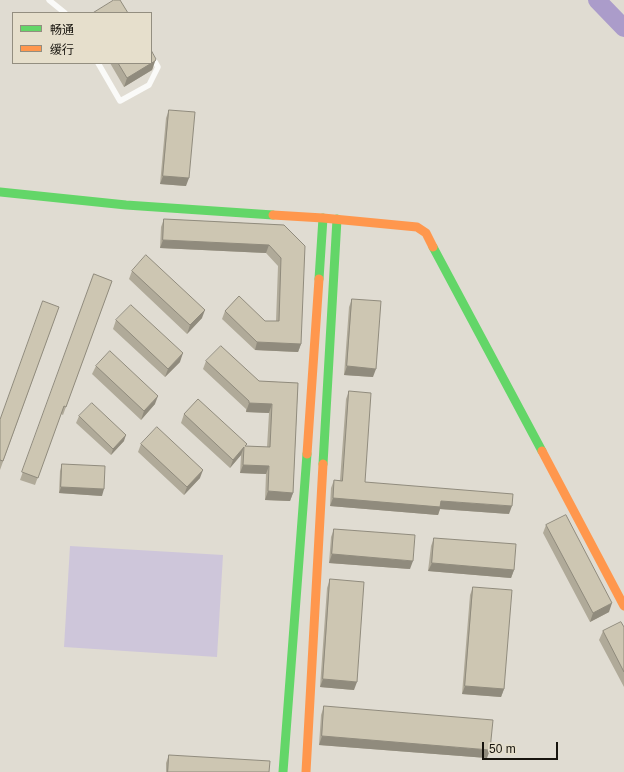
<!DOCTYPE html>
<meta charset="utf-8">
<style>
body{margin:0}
#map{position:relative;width:624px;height:772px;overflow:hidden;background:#e0dcd2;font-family:Helvetica,"Noto Sans SC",sans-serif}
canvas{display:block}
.legend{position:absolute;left:12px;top:12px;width:140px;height:52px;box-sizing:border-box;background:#e6dfcc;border:1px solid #938e80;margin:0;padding:5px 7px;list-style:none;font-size:12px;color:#17140e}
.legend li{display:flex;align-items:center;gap:8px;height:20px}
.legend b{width:20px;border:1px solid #938e80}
.scale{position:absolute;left:482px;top:742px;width:76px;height:18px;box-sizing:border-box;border:2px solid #17140e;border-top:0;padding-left:5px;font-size:12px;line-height:14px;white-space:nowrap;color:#17140e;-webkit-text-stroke:3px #e6dfcc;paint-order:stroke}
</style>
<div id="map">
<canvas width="624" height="772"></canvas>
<ul class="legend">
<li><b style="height:5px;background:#63d668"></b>畅通</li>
<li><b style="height:5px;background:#ff974d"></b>缓行</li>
</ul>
<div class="scale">50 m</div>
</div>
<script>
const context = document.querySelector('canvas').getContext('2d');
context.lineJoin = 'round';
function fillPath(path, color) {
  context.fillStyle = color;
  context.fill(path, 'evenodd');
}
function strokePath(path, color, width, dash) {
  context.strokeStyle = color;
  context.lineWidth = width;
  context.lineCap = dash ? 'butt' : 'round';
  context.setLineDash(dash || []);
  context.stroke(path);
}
const green = new Path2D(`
 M70,546L223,555L217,657L64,647Z`);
const river = new Path2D(`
 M597,0L624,28`);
const lane = new Path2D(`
 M49,0L65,13
 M98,63L120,101L149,85L158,67L151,55`);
const fast = new Path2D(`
 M0,192L126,205L273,215
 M433,247L542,451
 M319,279L323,218
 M323,464L337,219
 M283,772L307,454`);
const slow = new Path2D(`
 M273,215L323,218L417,227L426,233L433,247
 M542,451L624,606
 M307,454L319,279
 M306,772L323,464`);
const wall = new Path2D(`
 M110,63H151L153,67L152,70L124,87Z
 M169,110L186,186L160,184L166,118Z
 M164,219L284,225L301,344L298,352L255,350L222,319L225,311L265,321H276L278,266L266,253L160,248L161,227Z
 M132,271L202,318L187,334L129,279Z
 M94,274L112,281L63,415L61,414L35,485L20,480Z
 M352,299L373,377L344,375L349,307Z
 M59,307L0,470V420Z
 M116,320L180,362L165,377L113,329Z
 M206,361L259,381L298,383L293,493L290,501L265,500L266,474L240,473L241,455L230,468L181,423L184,414L246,446L267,447L269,413L246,412V409L203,369Z
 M96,366L155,404L141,420L92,374Z
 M349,391L365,482L509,514L440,509L438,515L330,506L331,488L334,480H340L346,399Z
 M79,416L124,441L111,455L76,423Z
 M141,444L200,478L184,495L138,452Z
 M62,464L102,496L59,493L60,471Z
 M546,525L609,612L590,622L543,533Z
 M334,529L410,569L329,563L331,537Z
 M434,538L514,570L511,578L428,571L431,546Z
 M330,579L354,690L320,687L327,588Z
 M473,587L504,689L501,697L462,694L470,595Z
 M624,627V687L599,640L603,631Z
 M324,706L487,758L319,745L321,715Z
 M169,755L269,772H166V763Z`);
const shadedWall = new Path2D(`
 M156,59L152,70L124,87L127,78Z
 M163,176L189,178L186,186L160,184Z
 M163,240L269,245L266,253L160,248Z
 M205,310L202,318L187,334L190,325Z
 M257,342L301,344L298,352L255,350Z
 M183,353L180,362L165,377L168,369Z
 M347,366L376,369L373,377L344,375Z
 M158,396L155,404L141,420L144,411Z
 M249,403L272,404L269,413L246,412Z
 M126,435L124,441L111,455L113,449Z
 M244,447L241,455L230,468L233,460Z
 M243,465L269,466L266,474L240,473Z
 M203,470L200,478L184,495L187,487Z
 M61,487L104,489L102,496L59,493Z
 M268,491L293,493L290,501L265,500Z
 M333,498L441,501L512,506L509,514L440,509L438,515L330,506Z
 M332,554L413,561L410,569L329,563Z
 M432,563L514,570L511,578L428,571Z
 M612,603L609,612L590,622L593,613Z
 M323,679L357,682L354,690L320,687Z
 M465,686L504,689L501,697L462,694Z
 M322,736L490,750L487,758L319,745Z`);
const building = new Path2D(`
 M114,0H120L128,13H93Z
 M151,50L156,59L155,61L127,78L118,63H151Z
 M169,110L195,112L189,178L163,176Z
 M164,219L284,225L305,246L301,344L257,342L225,311L239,296L265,321H279L281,258L269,245L163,240Z
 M146,255L205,310L190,325L132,271Z
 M94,274L112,281L66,407L64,406L38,478L22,472Z
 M352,299L381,301L376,369L347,366Z
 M43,301L59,307L3,461L0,460V420Z
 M131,305L183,353L168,369L116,320Z
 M221,346L259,381L298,383L293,493L268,491L269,466L243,465L244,447L233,460L184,414L198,399L247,444L245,446L270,447L272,404L249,403V401L206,361Z
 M110,351L158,396L144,411L96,366Z
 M349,391L371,393L365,482L513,494L512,506L441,501L440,507L333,498L334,480L342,481Z
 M92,403L126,435L113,449L79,416Z
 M157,427L203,470L187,487L141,444Z
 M62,464L105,466L104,489L61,487Z
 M566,515L612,603L593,613L546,525Z
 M334,529L415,535L413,561L332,554Z
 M434,538L516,544L514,570L432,563Z
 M330,579L364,582L357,682L323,679Z
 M473,587L512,590L504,689L465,686Z
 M621,622L624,627V672L603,631Z
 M324,706L493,720L490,750L322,736Z
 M169,755L270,761L269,772H168Z`);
fillPath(green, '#cec6da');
strokePath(river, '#ab9cca', 18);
strokePath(lane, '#fafaf8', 5.5);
strokePath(fast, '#63d668', 9);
strokePath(slow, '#ff974d', 9);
fillPath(wall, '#b0aa99');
fillPath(shadedWall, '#908b7d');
fillPath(building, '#cdc6b2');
strokePath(building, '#908b7d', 1);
</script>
